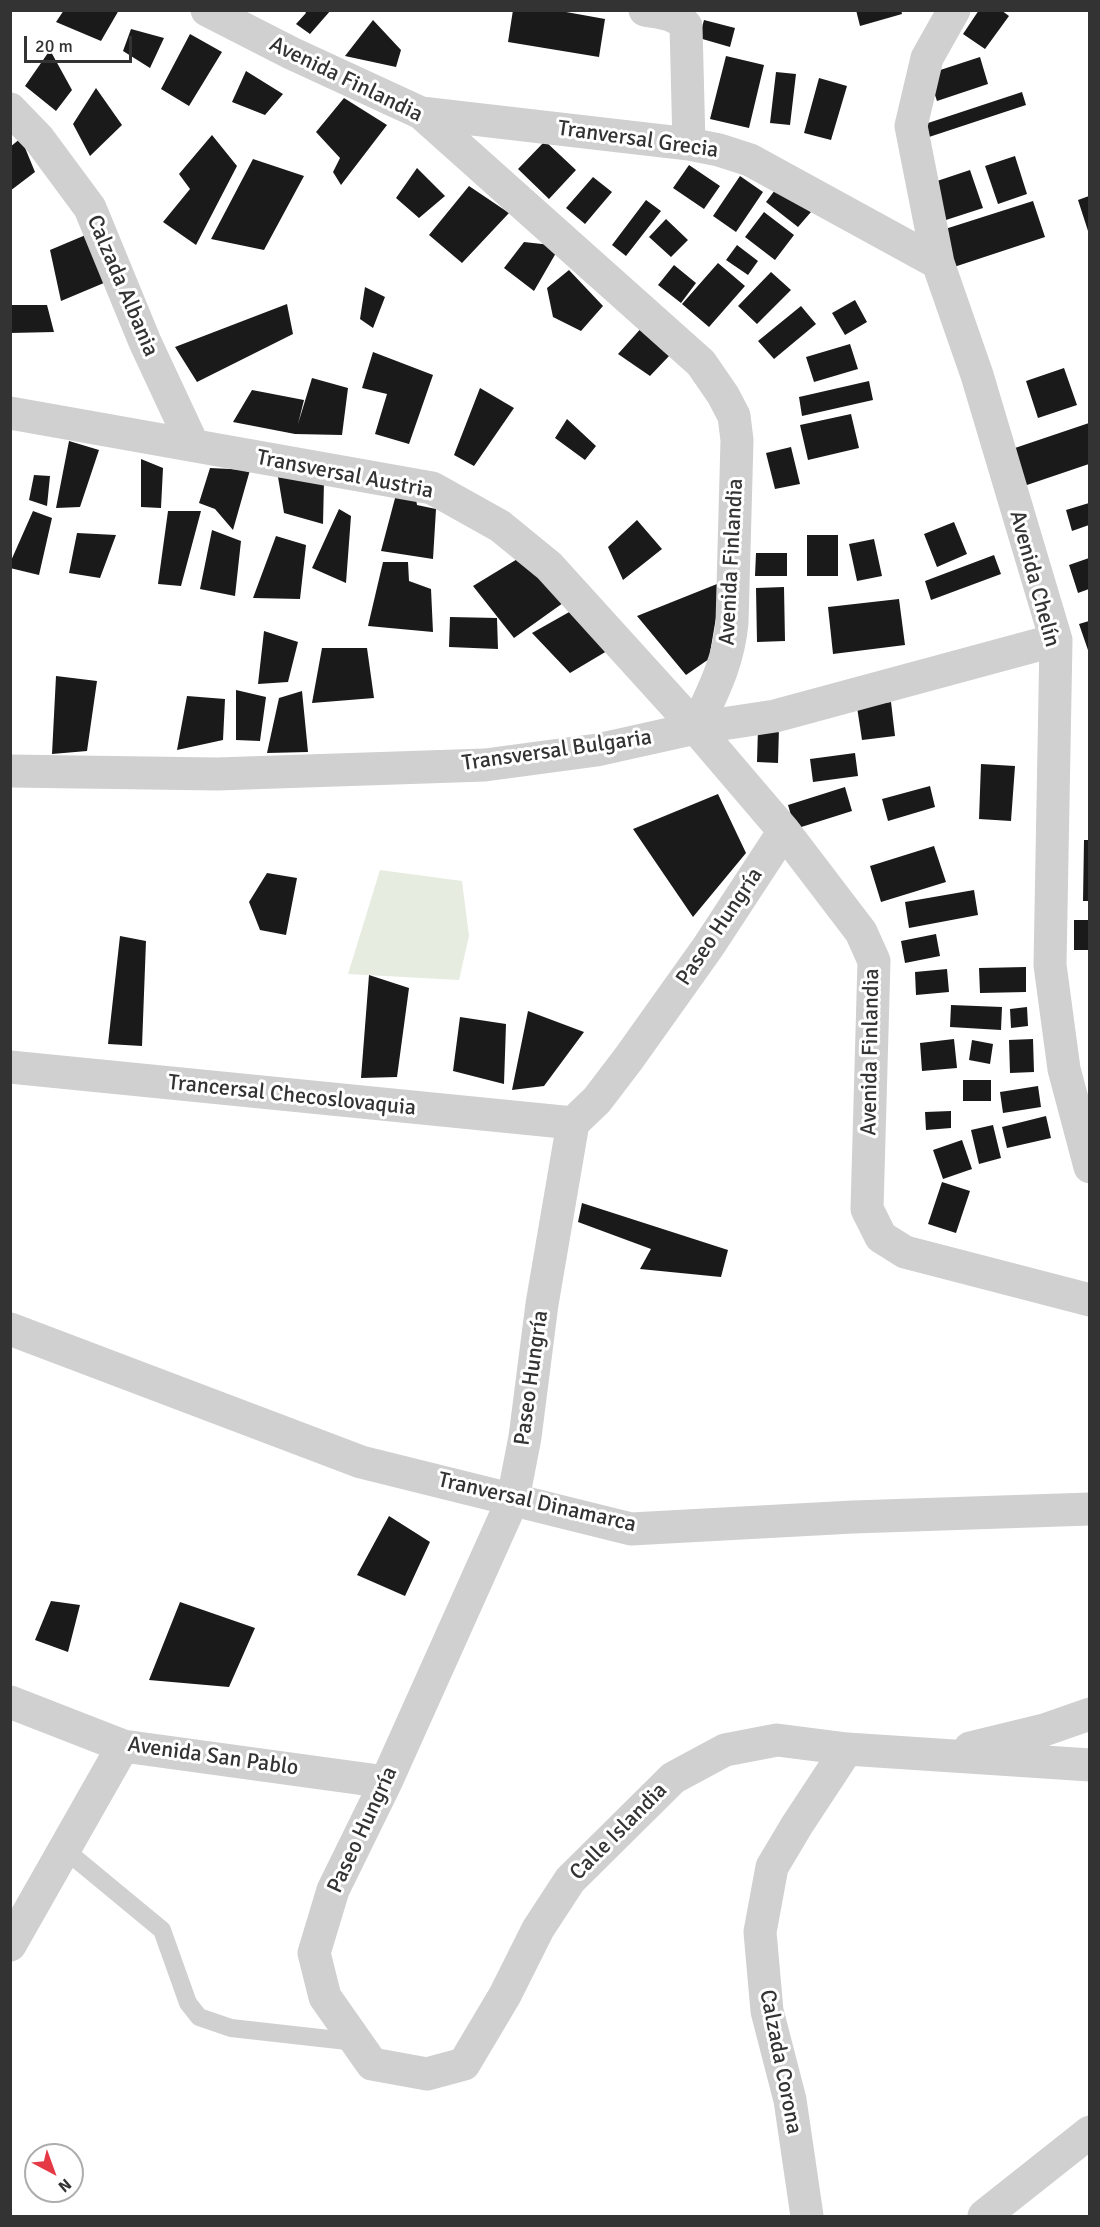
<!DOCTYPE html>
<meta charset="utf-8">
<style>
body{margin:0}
#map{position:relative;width:1100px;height:2227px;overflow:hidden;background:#fff;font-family:Signika,sans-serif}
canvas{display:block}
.frame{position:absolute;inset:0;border:12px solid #333;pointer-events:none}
.north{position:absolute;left:24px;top:2143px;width:60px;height:60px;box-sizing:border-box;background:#fff;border:2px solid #adadad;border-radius:50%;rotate:139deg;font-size:16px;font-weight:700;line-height:24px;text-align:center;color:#333}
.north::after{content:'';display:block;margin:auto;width:21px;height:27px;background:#e63946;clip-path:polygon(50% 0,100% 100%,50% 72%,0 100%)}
.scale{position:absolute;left:24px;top:36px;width:108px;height:27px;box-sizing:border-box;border:3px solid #333;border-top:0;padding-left:8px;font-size:18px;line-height:21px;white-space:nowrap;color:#333;-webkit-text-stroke:4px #fff;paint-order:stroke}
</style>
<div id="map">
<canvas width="1100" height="2227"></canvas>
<div class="frame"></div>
<div class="north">N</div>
<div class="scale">20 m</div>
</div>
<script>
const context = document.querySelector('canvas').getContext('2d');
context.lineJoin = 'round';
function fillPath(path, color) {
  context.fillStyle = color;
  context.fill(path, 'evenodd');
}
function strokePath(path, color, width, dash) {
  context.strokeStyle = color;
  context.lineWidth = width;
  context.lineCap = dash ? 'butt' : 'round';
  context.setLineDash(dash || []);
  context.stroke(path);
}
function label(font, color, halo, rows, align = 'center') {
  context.font = font + ' Signika,sans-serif';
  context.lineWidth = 6;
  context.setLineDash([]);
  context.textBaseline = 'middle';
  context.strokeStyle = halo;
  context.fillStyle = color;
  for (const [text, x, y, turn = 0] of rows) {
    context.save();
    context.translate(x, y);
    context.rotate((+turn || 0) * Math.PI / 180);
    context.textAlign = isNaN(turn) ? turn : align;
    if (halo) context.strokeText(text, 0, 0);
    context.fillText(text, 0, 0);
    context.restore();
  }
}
const green = new Path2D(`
 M380,870L462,881L469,936L459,980L348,974Z`);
const building = new Path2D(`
 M64,10H119L101,41L56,22Z
 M304,10H331L310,34L296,24L306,13Z
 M513,10H555L605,19L599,57L508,42Z
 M856,10H901L902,14L860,26Z
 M979,10H1001L1009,16L985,49L963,34Z
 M373,20L401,50L396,67L345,56Z
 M704,20L735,28L730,47L699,38Z
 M131,29L164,38L150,68L123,51Z
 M190,34L222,52L189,106L161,89Z
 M50,50L72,90L56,111L25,86Z
 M726,56L764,65L749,128L710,119Z
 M980,57L988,84L937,101L928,74Z
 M246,71L283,94L265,115L232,102Z
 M776,72L796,74L790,125L770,123Z
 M819,78L847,86L831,140L804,133Z
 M96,88L122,125L90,156L73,124Z
 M1022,92L1026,105L929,137L925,124Z
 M344,98L387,125L341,185L333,172L340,158L316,132Z
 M212,135L237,166L196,245L163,222L190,189L179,174Z
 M21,138L35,172L10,191V147Z
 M545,141L576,170L549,199L518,169Z
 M1015,156L1027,194L998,204L985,166Z
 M253,159L304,176L264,250L211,239Z
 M689,165L720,186L704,209L673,188Z
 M417,168L445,196L419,218L396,198Z
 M970,170L983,208L946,220L934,182Z
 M740,176L763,192L736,232L713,216Z
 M593,177L612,192L585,224L566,208Z
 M469,186L509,213L462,263L429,235Z
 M778,186L811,212L798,227L766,202Z
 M1089,196V234L1078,200Z
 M646,200L661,211L626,256L612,245Z
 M1033,201L1045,237L954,267L942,230Z
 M764,212L794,235L775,260L745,237Z
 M666,219L688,240L671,257L649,237Z
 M88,234L111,280L61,301L50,250Z
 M524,242L560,246L534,291L504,268Z
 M737,245L758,261L748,275L726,260Z
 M718,263L745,286L709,327L682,304Z
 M674,265L696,283L681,303L658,285Z
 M569,270L603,306L581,331L553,317L547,288Z
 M771,272L791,290L757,324L738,306Z
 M365,287L385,297L373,328L360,319Z
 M855,300L867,322L845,335L832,313Z
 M287,304L293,334L197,382L175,347Z
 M10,305H47L54,332L10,333Z
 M801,306L816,324L774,359L758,341Z
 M644,325L670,355L650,376L618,354Z
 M850,344L858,369L814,382L806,357Z
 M373,352L433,375L409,444L375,434L387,394L362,388Z
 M1064,368L1077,405L1038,418L1026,381Z
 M312,378L348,388L342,435L295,434L233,422L252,390L304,400L298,424Z
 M869,381L873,400L802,416L799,397Z
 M480,388L514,408L474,466L454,455Z
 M851,414L859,448L808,460L800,425Z
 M567,419L596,446L585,460L555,438Z
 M1089,423V464L1021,487L1009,450Z
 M69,441L99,450L80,507L56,508Z
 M791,447L800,484L775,489L766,453Z
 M141,459L163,468L161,508L141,507Z
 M210,468L250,470L233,530L215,509L199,503Z
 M34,475L50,476L47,506L29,500Z
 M278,477L324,481L323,524L284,513Z
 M414,486L417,505L436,509L433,559L381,551L398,487Z
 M1089,503V525L1072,531L1066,510Z
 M339,509L351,516L346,583L312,568Z
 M33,511L52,518L39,575L10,568V563Z
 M168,511H201L181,586L158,584Z
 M637,520L662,549L623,580L608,547Z
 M954,522L967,554L937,567L924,534Z
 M212,530L241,541L235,596L200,589Z
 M77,533L116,535L100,578L69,573Z
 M807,535H838V576H807Z
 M276,536L306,545L300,599L253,598Z
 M874,539L882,576L857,581L849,544Z
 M756,553H787V576H755Z
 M994,555L1001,574L931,600L925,581Z
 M519,558L563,603L514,638L473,586Z
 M1089,558V589L1078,593L1069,565Z
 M383,562H408L409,581L431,589L433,632L368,626Z
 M722,582L709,659L686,675L637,616Z
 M784,587L785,641L757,642L756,588Z
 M899,599L905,645L833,654L828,607Z
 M571,611L607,651L570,673L532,633Z
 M450,617L497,618L498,649L449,647Z
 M1089,621V653L1079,624Z
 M264,631L298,642L288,682L258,684Z
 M322,648H367L374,698L312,703Z
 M56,676L97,681L87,751L52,754Z
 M236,690L266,697L260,741L236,740Z
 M302,691L308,752L267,753L279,698Z
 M187,696L225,699L223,740L177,750Z
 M891,702L895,736L862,740L857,707Z
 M758,728H779L778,763L757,762Z
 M855,753L858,776L813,782L810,759Z
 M981,764L1015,766L1011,821L979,819Z
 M930,786L935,807L888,821L882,799Z
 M845,787L852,811L795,829L788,805Z
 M718,794L746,853L693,917L633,829Z
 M1084,840H1089V901H1083Z
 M934,846L946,882L881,902L870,866Z
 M267,873L297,878L286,935L260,930L249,902Z
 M974,890L978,915L909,928L905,902Z
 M1074,920H1089V950H1074Z
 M936,934L940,956L905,963L901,941Z
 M120,936L146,941L142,1046L108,1044Z
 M1026,967V992L980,993L979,968Z
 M947,969L949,992L916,995L915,972Z
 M369,975L409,988L397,1077L361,1078Z
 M951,1005L1002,1007L1001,1030L950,1027Z
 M1027,1007L1028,1026L1011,1028L1010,1009Z
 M528,1011L584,1032L544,1086L512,1090Z
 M460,1017L506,1024L504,1084L453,1071Z
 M954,1039L957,1068L922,1071L920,1043Z
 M1033,1039L1034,1072L1010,1073L1009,1040Z
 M972,1040L993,1044L990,1064L969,1060Z
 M963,1080H991V1101H963Z
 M1038,1086L1041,1107L1003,1113L1000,1092Z
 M951,1111V1128L926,1130L925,1112Z
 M1046,1116L1051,1138L1007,1148L1002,1127Z
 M993,1125L1001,1158L979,1164L971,1130Z
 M962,1140L972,1169L943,1179L933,1150Z
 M942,1182L970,1191L956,1233L928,1224Z
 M582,1203L728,1250L721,1277L640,1269L651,1249L578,1222Z
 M389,1516L430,1542L405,1596L357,1575Z
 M51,1601L80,1605L68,1652L35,1640Z
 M180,1602L255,1628L229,1687L149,1680Z`);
const service = new Path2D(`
 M64,1849L162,1930L188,2003L199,2017L231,2028L356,2042`);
const minor = new Path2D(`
 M207,10L291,53L421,113L701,363L723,395L734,416L737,440L732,623C728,664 713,691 696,728
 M645,10C660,13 676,13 686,26L689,144
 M954,10L927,58L911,126L938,263L977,375L1056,640L1050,965L1064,1069L1090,1167
 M10,109L39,139L90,208L145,342L193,445
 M421,113L689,144L719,150L750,160L938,263
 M10,413L432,488L500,526L549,566L696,728L784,831L861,932L874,961L867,1209L881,1237L905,1252L1090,1300
 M10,771L217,774L485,765L597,750L696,728L775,716L1056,640
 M784,831L708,947L629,1058L597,1100L573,1123L542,1304L525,1437L513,1499L386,1782L333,1890L314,1953L325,1997L372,2064L427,2074L464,2064L505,1995L538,1929L570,1880L673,1778L725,1750L777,1740L847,1749L1090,1765
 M10,1067L573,1123
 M10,1329L361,1462L631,1529L853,1517L1090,1509
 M10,1702L123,1746L386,1782
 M970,1748L1044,1730L1090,1714
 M10,1945L123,1746
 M807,2216L790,2100L767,2011L760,1932L772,1867L797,1825L847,1749
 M984,2216L1090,2132`);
const streetNames = [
 ["Avenida Finlandia",346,80,26],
 ["Tranversal Grecia",638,140,8],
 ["Calzada Albania",122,286,67],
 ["Transversal Austria",345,475,11],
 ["Avenida Finlandia",732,562,-87],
 ["Avenida Chelín",1034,579,75],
 ["Transversal Bulgaria",557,751,-8],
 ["Paseo Hungría",720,927,-56],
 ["Avenida Finlandia",871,1052,-89],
 ["Trancersal Checoslovaquia",292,1096,6],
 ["Paseo Hungría",532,1378,-82],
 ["Tranversal Dinamarca",537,1503,13],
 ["Avenida San Pablo",213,1757,8],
 ["Paseo Hungría",363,1830,-65],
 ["Calle Islandia",619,1832,-45],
 ["Calzada Corona",780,2062,79]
];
fillPath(green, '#e6ecdf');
fillPath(building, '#1a1a1a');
strokePath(service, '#d0d0d0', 18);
strokePath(minor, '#d0d0d0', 33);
label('22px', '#333', '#fff', streetNames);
</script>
